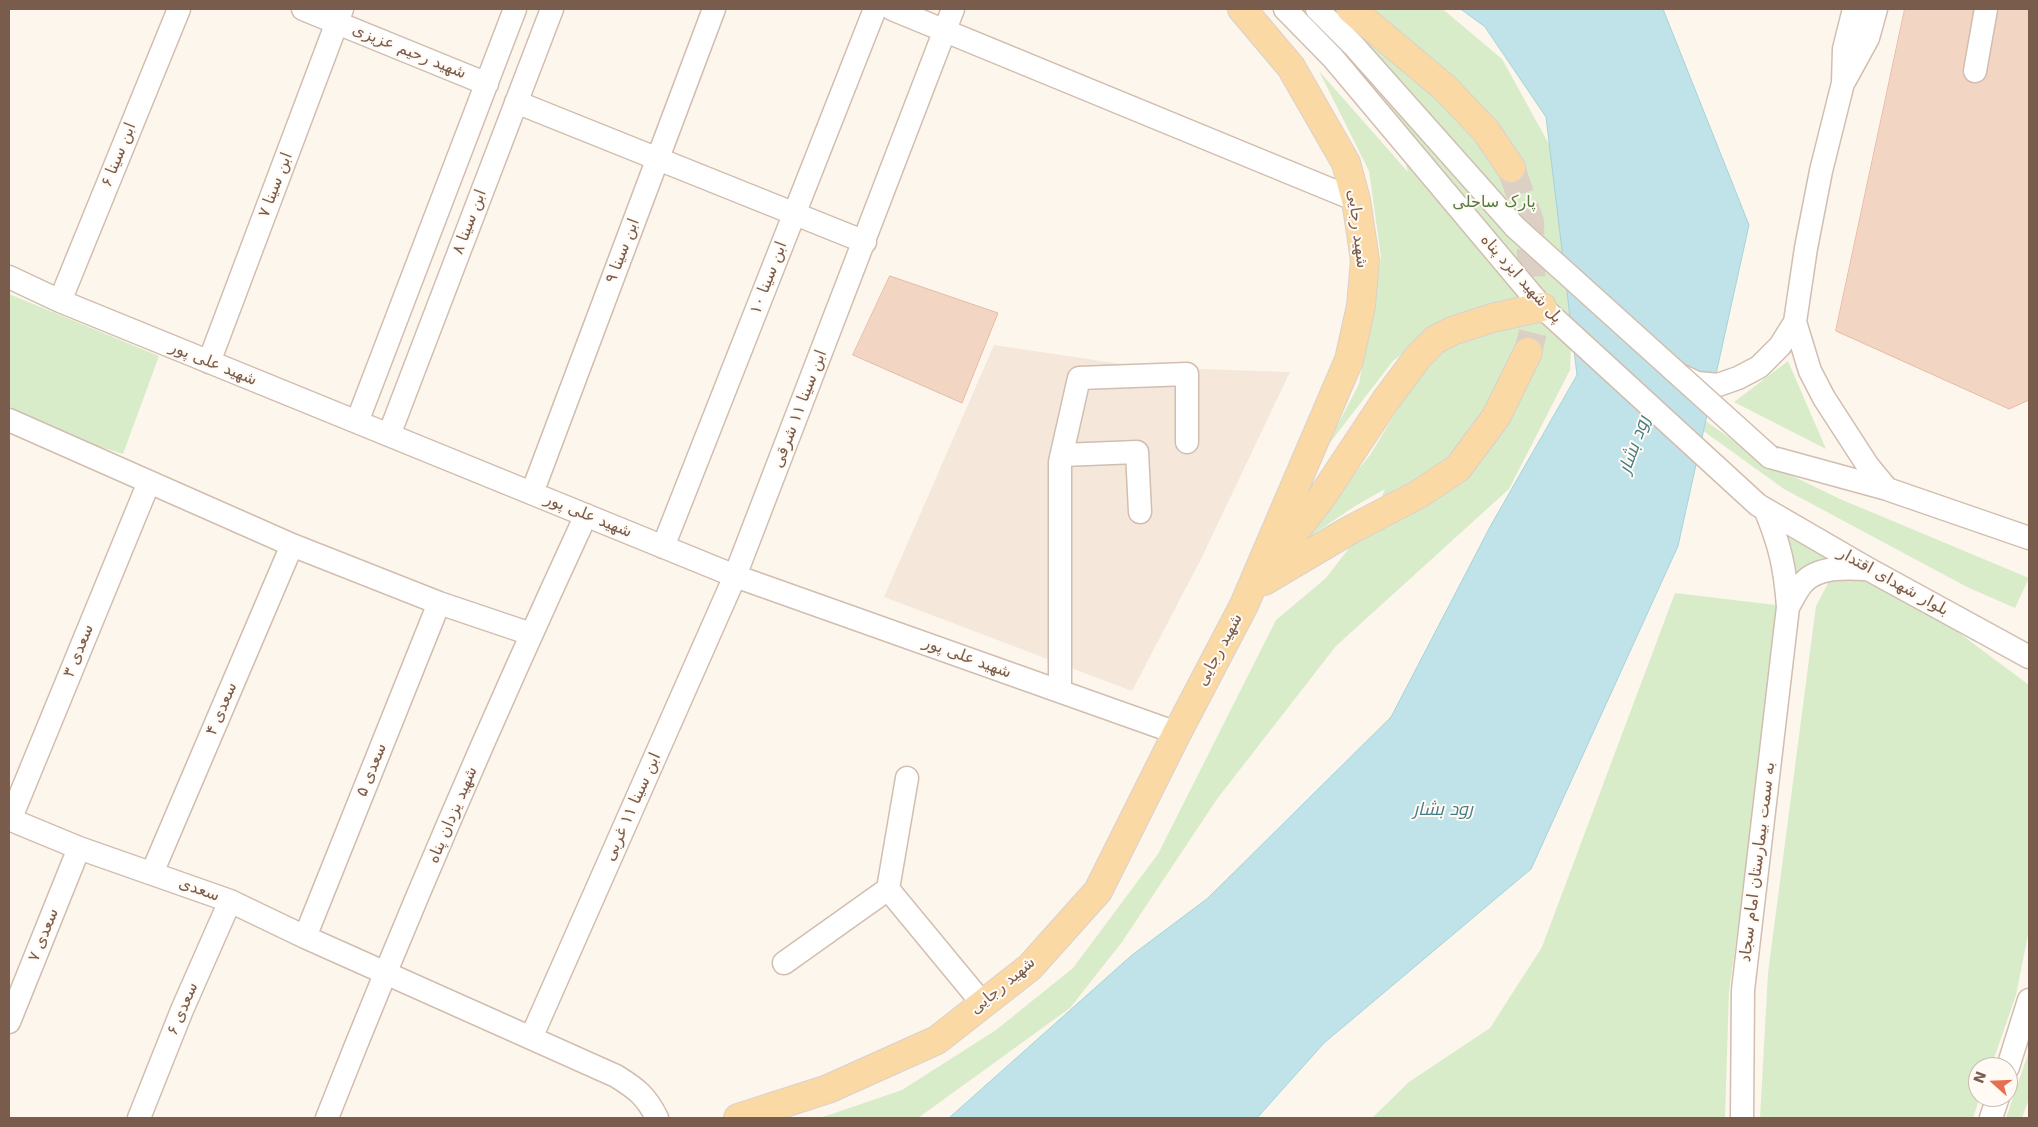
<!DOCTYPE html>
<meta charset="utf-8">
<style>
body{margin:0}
#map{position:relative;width:2038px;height:1127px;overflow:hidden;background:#fdf6ec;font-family:"DejaVu Sans",sans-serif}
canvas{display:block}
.frame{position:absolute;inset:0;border:10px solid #7a5c4d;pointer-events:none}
.north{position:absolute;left:1968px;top:1057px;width:50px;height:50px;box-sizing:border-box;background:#fffaf3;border:1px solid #cabbb1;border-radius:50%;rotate:290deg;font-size:14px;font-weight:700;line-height:20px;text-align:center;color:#7a5c4d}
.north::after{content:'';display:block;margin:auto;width:18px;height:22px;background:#e76f51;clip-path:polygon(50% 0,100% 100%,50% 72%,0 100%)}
</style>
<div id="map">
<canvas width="2038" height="1127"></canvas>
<div class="frame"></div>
<div class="north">N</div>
</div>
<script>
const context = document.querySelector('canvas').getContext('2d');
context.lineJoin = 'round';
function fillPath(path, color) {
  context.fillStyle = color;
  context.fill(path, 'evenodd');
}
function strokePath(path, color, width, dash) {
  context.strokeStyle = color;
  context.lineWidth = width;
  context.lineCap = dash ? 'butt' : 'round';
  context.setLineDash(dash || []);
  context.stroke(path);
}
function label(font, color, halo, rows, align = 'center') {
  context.font = font + ' "DejaVu Sans",Cairo,sans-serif';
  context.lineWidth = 4;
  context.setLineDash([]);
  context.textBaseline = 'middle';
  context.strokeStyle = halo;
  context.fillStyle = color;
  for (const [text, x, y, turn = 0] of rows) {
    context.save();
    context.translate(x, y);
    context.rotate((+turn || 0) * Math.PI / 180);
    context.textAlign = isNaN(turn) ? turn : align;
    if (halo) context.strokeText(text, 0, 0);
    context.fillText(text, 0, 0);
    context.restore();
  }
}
const residential = new Path2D(`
 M994,345L1142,367L1290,372L1201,559L1132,691L884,597Z`);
const green = new Path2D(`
 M1297,9H1305L1331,32L1379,84L1345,9H1442L1445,11L1502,59L1570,182L1687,408L1764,462L1840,499L2029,578L2015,608L1967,587L1784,489L1684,417L1572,328L1570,370L1509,489L1336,646L1217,799L1122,942L1070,1008L918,1118H820L902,1090L996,1030L1073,968L1158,854L1276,620L1326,578L1373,517L1385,489L1355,506L1296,546L1370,455L1413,384L1421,378L1428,343V334L1393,361L1325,449L1359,384L1381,257L1369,171L1319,71L1408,172L1398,135Z
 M9,294L159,356L123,454L9,419Z
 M1788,361L1826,449L1734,402Z
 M1786,536L1829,558L1797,572Z
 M1846,549L2029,685V930L2016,995L1991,1067H1978V1097H1980L1973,1118H1760L1768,973L1816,606Z
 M1675,593L1784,606L1729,991L1725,1118H1372L1409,1082L1490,1028L1542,947Z
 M2029,1051V1099L2022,1118H2006Z`);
const water = new Path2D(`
 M1461,9H1663L1749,225L1678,546L1531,869L1324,1043L1257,1118H949L1132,955L1208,898L1391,717L1491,525L1577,375L1546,117L1485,27Z`);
const building = new Path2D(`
 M1905,9H2029V400L2009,409L1836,331Z
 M890,276L998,313L962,403L853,355Z`);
const majorTunnel = new Path2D(`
 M1511,168L1530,222L1533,332L1528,352`);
const minor = new Path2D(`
 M303,9L487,84
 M892,9L1356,200
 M1285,9L1333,58L1542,307L1758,505L1870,570L2029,657
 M1317,9L1354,46L1515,227
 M1975,71L1986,9
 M1845,80L1868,38L1876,9
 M516,102L865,242
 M9,277L60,301L735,576L1177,733
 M60,301L179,9
 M1795,322L1810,371L1824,398L1868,466L1887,489
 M209,362L342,9
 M1680,375L1697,383L1718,385L1738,378L1759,367L1780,346L1795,322L1806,248L1821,171L1843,83L1844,49L1854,9
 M9,420L292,545L439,603L531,634
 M357,422L515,9
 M389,435L552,9
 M1062,455L1137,452L1140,512
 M1770,457L1887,489L2029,538
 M532,493L714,9
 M663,547L875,9
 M1788,607C1793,599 1797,589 1803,583C1818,566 1847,568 1868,569
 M1060,691V462L1079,378L1187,374V442
 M9,819L79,848L230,901L305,937L616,1076C637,1089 646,1096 657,1118
 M10,820L149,482
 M152,873L292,545
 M888,889L907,778
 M305,937L439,603
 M784,963L888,889L983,1004
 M9,1022L79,848
 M531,1038L735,576L953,9
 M2008,1067L2029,1000
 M139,1118L182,1010L230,901
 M327,1118C407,915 494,714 586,515
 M1742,1118L1743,990L1788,607C1785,567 1780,545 1765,509
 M1991,1118L1998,1097`);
const major = new Path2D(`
 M1351,9L1445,88L1486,131L1511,168
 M1275,557L1321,498L1386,400L1418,357L1435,340L1452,331L1492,318L1542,307
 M1264,581L1350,530L1419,494L1458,468L1496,417L1528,352
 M738,1118L828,1089L937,1040L1030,967L1098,891L1177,733L1244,605L1349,360L1361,306L1365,260L1356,200L1346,163L1291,67L1242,9`);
const minorBridge = new Path2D(`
 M1515,227L1770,457`);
const streetNames = [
 ["شهید رحیم عزیزی",409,52,22],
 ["ابن سینا ۶",119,155,-68],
 ["ابن سینا ۷",276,185,-69],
 ["ابن سینا ۸",470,222,-69],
 ["شهید رجایی",1357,229,83],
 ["ابن سینا ۹",623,251,-69],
 ["ابن سینا ۱۰",769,278,-69],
 ["پل شهید ایزد پناه",1521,279,48],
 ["شهید علی پور",213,364,22],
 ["ابن سینا ۱۱ شرقی",800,409,-69],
 ["شهید علی پور",588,516,22],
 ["بلوار شهدای اقتدار",1893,582,29],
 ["شهید رجایی",1220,650,-62],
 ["سعدی ۳",79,651,-68],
 ["شهید علی پور",967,658,20],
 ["سعدی ۴",222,709,-67],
 ["سعدی ۵",372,770,-68],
 ["ابن سینا ۱۱ غربی",633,807,-66],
 ["شهید یزدان پناه",453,815,-67],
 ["به سمت بیمارستان امام سجاد",1758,862,-83],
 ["سعدی",199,890,20],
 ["سعدی ۷",44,935,-68],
 ["شهید رجایی",1003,986,-40],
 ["سعدی ۶",183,1009,-67]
];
const parkNames = [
 ["پارک ساحلی",1494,203]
];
const waterNames = [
 ["رود بشار",1635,445,-70],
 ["رود بشار",1443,810]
];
fillPath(residential, '#f5e8da');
fillPath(green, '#d8ecc9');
fillPath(water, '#bfe3e8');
strokePath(water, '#a5d3da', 1);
fillPath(building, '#f3d5c3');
strokePath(building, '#e6bba3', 1);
strokePath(majorTunnel, '#dcd0c4', 28, [28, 14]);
strokePath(minor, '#d1beb0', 25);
strokePath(major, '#dad1cd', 30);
strokePath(minor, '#fff', 22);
strokePath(major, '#fbd9a5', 28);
strokePath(minorBridge, '#d1beb0', 25, []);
strokePath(minorBridge, '#fff', 22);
label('16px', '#7a5c4d', '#fffaf3', streetNames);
label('16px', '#537a41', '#fffaf3', parkNames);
label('italic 18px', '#437c86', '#fffaf3', waterNames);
</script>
